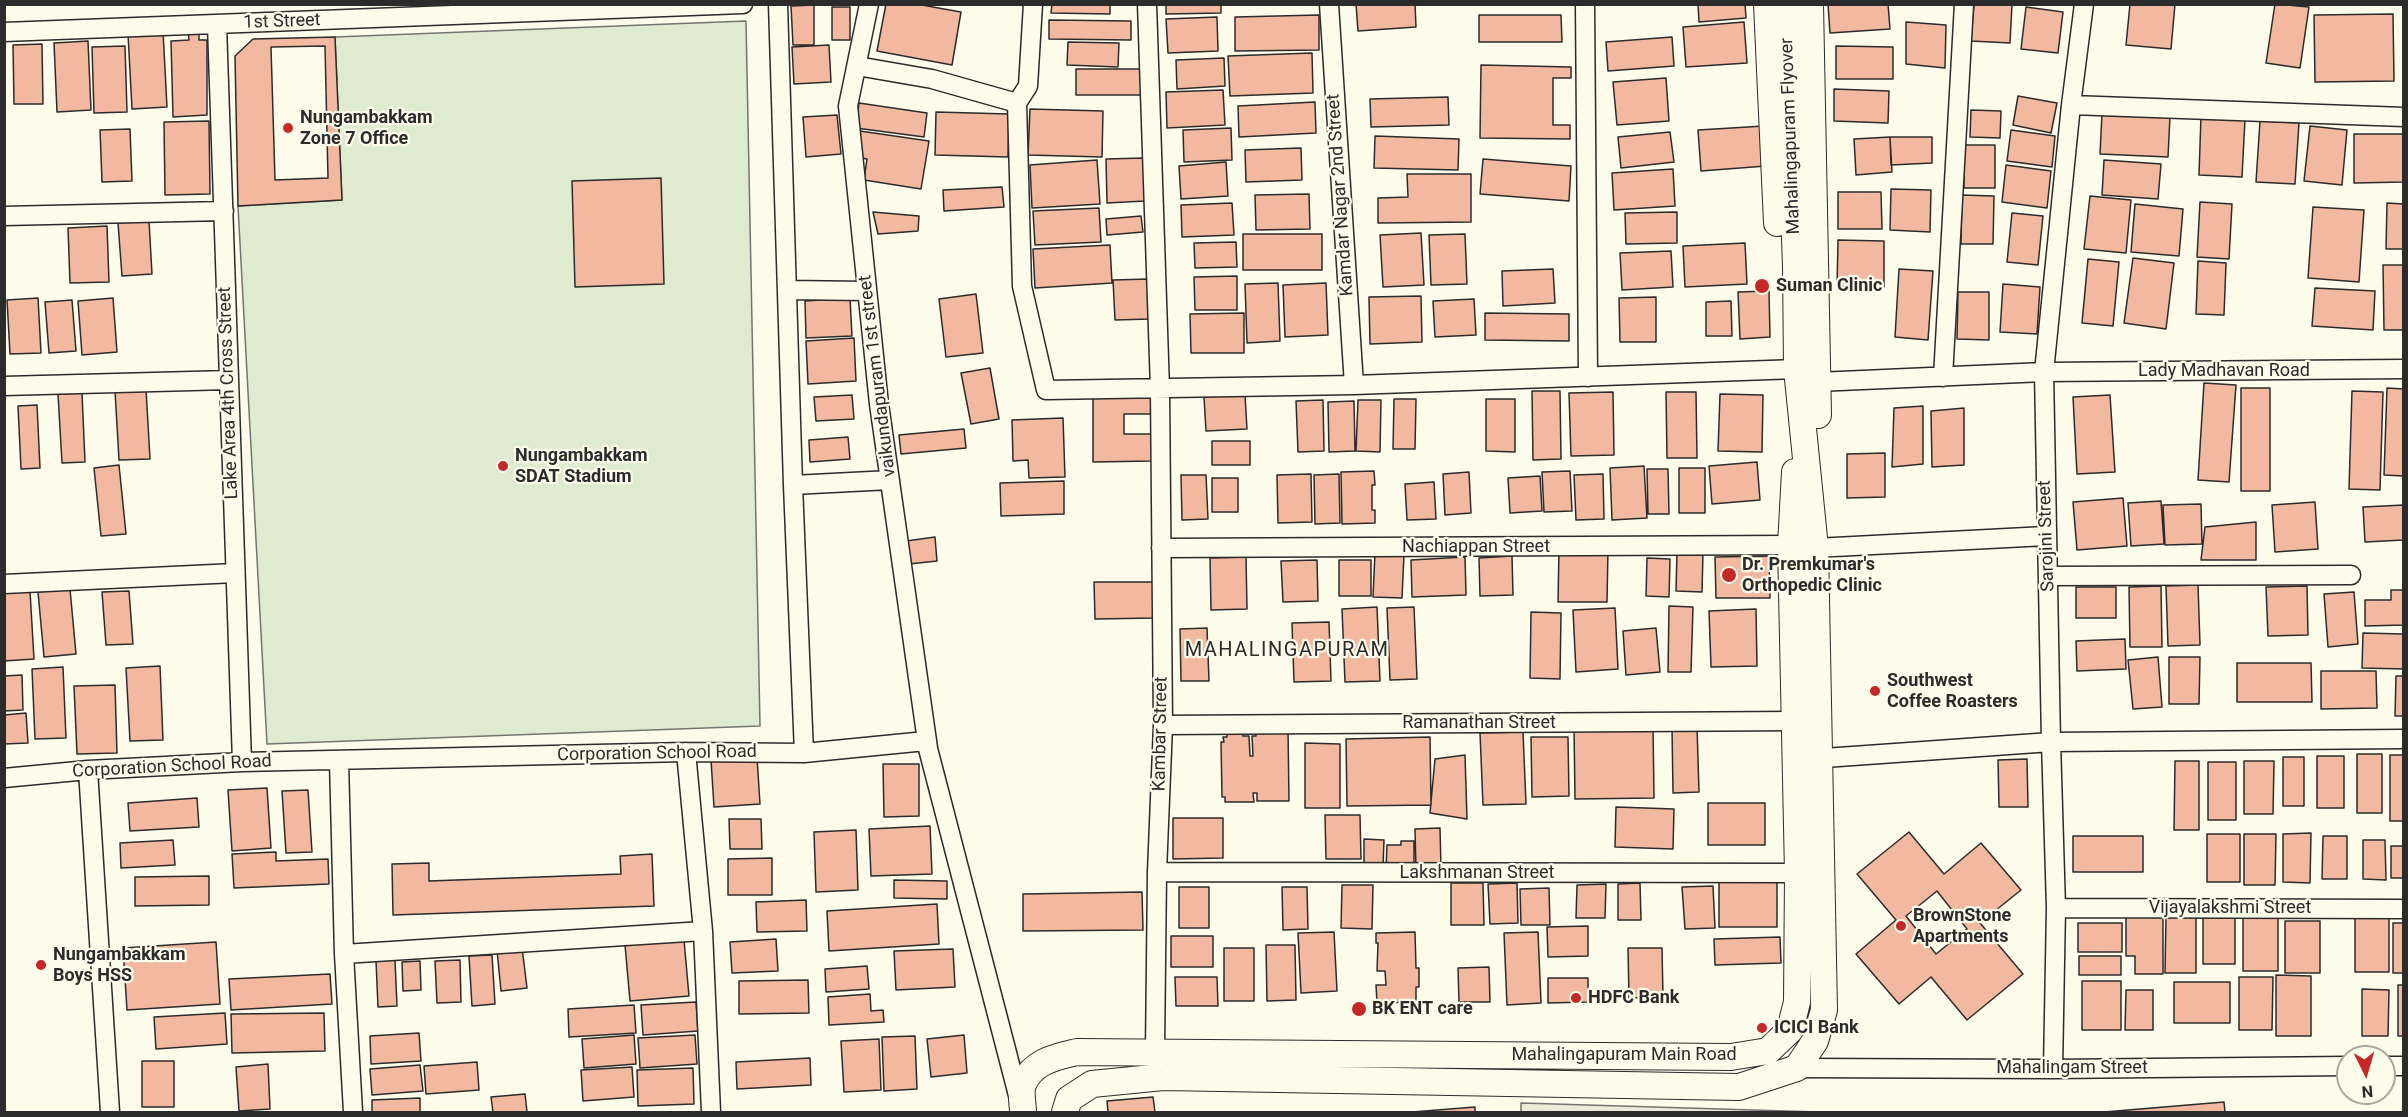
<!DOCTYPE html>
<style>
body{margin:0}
#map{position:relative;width:2408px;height:1117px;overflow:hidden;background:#fdfbea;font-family:Roboto,sans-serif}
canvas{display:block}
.frame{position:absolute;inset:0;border:6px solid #2b2b2b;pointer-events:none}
.north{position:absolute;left:2336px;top:1045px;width:60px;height:60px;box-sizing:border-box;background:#fdfbea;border:2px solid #a9a89e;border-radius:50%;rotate:175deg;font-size:16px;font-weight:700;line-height:24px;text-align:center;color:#2b2b2b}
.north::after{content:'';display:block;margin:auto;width:21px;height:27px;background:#c62828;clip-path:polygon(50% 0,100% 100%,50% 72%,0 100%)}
</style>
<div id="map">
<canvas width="2408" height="1117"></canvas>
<div class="frame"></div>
<div class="north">N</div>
</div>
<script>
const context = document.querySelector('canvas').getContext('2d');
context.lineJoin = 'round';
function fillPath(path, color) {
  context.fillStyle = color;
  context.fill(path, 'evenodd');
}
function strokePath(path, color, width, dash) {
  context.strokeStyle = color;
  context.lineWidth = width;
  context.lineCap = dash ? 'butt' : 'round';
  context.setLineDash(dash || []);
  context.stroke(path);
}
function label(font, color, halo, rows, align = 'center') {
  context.font = font + ' Roboto,sans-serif';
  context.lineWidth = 4.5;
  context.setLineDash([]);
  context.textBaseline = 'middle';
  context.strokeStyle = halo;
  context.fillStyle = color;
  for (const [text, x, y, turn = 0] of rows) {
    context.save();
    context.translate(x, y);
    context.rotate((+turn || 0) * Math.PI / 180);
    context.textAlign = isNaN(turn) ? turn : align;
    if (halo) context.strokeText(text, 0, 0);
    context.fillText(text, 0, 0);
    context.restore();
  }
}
const green = new Path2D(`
 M746,21L760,726L267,744L238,206L342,200L335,37Z`);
const parking = new Path2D(`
 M1521,1103L1819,1112H1820H1521Z`);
const building = new Path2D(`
 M886,4H916L961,12L952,65L877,51Z
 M1052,4H1110V14L1051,13Z
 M1166,4H1221V13L1166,14Z
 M1356,4H1415L1416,27L1358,31Z
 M1698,4H1745L1746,18L1699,22Z
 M1828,4H1888L1890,29L1830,33Z
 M1974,4H2012L2010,43L1971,41Z
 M2130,4H2175L2171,49L2126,45Z
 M2275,4L2309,7L2300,68L2266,63Z
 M814,5V45H793L791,6Z
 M832,7H850V40H832Z
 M2026,7L2063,12L2058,53L2021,49Z
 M2393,14L2394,81L2315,82L2314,15Z
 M1319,15V50L1235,51V17Z
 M1479,15H1561L1562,42H1479Z
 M1217,17L1218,51L1168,53L1166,19Z
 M1049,20L1131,21V40L1049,39Z
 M1744,22L1747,63L1686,67L1683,27Z
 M1906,22L1946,25L1945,68L1906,64Z
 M163,31L167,107L132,109L128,34Z
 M188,31H199V40H207V115L173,117L171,41L189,40Z
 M335,37L342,200L238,206L235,56L253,39Z
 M1672,37L1674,66L1608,71L1606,42Z
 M88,41L91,110L57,112L54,43Z
 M1068,42L1119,43L1118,67L1067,65Z
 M42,44L43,104H14L13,45Z
 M829,45L831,82L794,84L792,47Z
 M125,46L127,112L94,113L92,47Z
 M325,46L328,178L275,180L271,47Z
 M1836,46L1893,47V79H1836Z
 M1312,53L1313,93L1230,96L1228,56Z
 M1224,58L1225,86L1177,89L1176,60Z
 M1481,65L1571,67V78H1553V125H1570V139L1480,138Z
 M1076,69H1142L1141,95H1076Z
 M1666,78L1669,121L1617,125L1613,82Z
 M1834,89L1889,91L1888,123L1834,121Z
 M1223,90L1225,125L1167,128L1166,92Z
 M2018,96L2057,103L2051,133L2013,125Z
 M1448,97L1449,125L1371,127L1370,99Z
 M1315,102L1316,133L1239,137L1238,106Z
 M859,103L927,113L924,137L856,128Z
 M1030,109L1103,111L1102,157L1028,155Z
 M1971,110L2001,111L2000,138L1970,137Z
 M936,112L1009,114L1008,157L935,155Z
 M2102,113L2170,116L2168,157L2100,154Z
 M837,115L841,154L806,157L803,117Z
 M2201,116L2245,119L2242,177L2199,175Z
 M209,121L210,194L165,195L164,122Z
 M2260,121L2299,123L2295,184L2256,182Z
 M1764,126L1766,166L1701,171L1698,130Z
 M2310,126L2347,130L2342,185L2304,181Z
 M1231,128L1232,160L1184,162L1183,130Z
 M130,129L132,181L102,182L100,130Z
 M2011,130L2055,136L2052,167L2007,161Z
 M860,131L929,141L921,189L864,180L867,159L856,157Z
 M1670,132L1674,162L1621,168L1618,137Z
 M2354,134H2404V182L2354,183Z
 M1375,136L1459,139L1458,170L1374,168Z
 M1890,137L1892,172L1856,175L1854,139Z
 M1890,137H1932V163L1891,165Z
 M1964,145H1995V188H1964Z
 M1301,148L1302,180L1246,182L1245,150Z
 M1144,158L1145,201L1107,203L1106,159Z
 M1483,159L1571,166L1569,201L1480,194Z
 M1097,160L1100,204L1032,208L1030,165Z
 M2104,160L2161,164L2158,199L2102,195Z
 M1226,162L1228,196L1181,199L1179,166Z
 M2006,165L2051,171L2047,208L2002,202Z
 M1673,169L1675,206L1614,210L1612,173Z
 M1407,174H1471V222L1378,223V198L1408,197Z
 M661,178L664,284L575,287L572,181Z
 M1002,187L1004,207L944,211L943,190Z
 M1891,189L1931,190L1930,232L1890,230Z
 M1838,192H1881L1882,229H1838Z
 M1309,194L1310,229L1256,230L1255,195Z
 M1962,195L1994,196L1993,244H1961Z
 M2090,196L2131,200L2126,253L2084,249Z
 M2200,202L2232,204L2229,259L2197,257Z
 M1232,203L1234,235L1182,237L1181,205Z
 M2387,203L2404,204V249H2386Z
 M2135,204L2183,209L2179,256L2131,252Z
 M2313,207L2364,210L2359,282L2308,278Z
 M1099,208L1101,242L1035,245L1033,211Z
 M873,212L919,216L918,231L878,234Z
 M1677,212V243L1626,244L1625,213Z
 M2012,213L2043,216L2038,265L2007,262Z
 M1141,216L1143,232L1107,235L1106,219Z
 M149,221L152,274L122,276L118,223Z
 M107,226L109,282L70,283L68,228Z
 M1421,233L1424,285L1383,287L1380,235Z
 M1243,234H1322V270H1243Z
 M1465,234L1467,284L1431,285L1429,235Z
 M1838,240L1884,241V287H1837Z
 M1236,242L1237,267L1195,268L1194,243Z
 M1745,243L1747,284L1685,287L1683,246Z
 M1110,245L1112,283L1035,288L1033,249Z
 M1671,251L1673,287L1622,290L1620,253Z
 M2133,258L2174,263L2166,329L2124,323Z
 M2088,259L2119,262L2113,326L2082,323Z
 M2198,261L2226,263L2224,315L2196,314Z
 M2383,265H2404V330H2384Z
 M1553,269L1555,303L1503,306L1502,271Z
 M1899,269L1933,271L1928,340L1895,337Z
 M1237,276V310H1195L1194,277Z
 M1149,279L1150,319L1115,320L1113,280Z
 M1278,283L1280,341L1247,343L1245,284Z
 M1326,283L1328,335L1285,337L1283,285Z
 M2003,284L2040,287L2037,334L2000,332Z
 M2315,288L2375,291L2373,330L2312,326Z
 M1769,291L1770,337L1740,339L1738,292Z
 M1958,292H1989V340L1957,339Z
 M976,294L983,353L946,357L939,299Z
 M1421,296L1422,342L1370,344L1369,297Z
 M1656,297V342H1620L1619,298Z
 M38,298L41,353L10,354L7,300Z
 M113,298L117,352L82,355L78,301Z
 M850,298L852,336L806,338L805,301Z
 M1474,299L1476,335L1435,337L1433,301Z
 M72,300L76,351L49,353L45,302Z
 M1731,301L1732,336H1706V302Z
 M1244,313V353H1191L1190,314Z
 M1485,313L1569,314V341L1485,340Z
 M854,338L856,381L808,384L806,341Z
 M990,368L999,419L971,424L961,373Z
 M2204,383L2236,385L2229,482L2198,480Z
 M2241,388H2270V491H2241Z
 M2387,388L2404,389V476L2384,475Z
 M146,389L150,459L119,460L115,391Z
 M1532,391H1560L1561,459L1533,460Z
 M2352,391L2383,392L2380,490L2349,489Z
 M1613,392L1614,455L1571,456L1569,393Z
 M1666,392H1696L1697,458H1667Z
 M82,393L85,462L62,463L58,394Z
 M1720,394L1763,395L1762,452L1718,451Z
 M852,395L854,419L816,421L814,397Z
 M1245,395L1247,429L1206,431L1204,397Z
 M2110,395L2115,472L2077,474L2073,397Z
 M1093,397H1151V414H1124V434H1151L1152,461L1093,462Z
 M1394,399H1416L1415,449H1393Z
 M1486,399H1515V452L1486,451Z
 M1323,400L1324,451L1298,452L1296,401Z
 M1358,400H1381L1380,452L1356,451Z
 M1354,401L1355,451L1329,452L1328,402Z
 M37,405L40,468L21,469L18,406Z
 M1923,406V464L1892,467L1894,408Z
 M1964,408V465L1932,467L1931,411Z
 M1063,418L1065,477L1029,478L1028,460L1013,461L1012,420Z
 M964,429L966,448L901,454L899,435Z
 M848,437L850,459L810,462L809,440Z
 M1212,441H1250V465H1212Z
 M1885,453V497L1847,498V454Z
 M1757,462L1760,500L1712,504L1709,466Z
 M119,465L126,534L101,536L94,468Z
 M1644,466L1647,518L1612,520L1610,468Z
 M1679,468H1705V513H1679Z
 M1647,469H1668L1669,514H1648Z
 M1374,471L1375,485H1372V510H1375V523L1342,524L1341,472Z
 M1570,471L1572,511L1544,512L1542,472Z
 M1469,472L1471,513L1445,515L1443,474Z
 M1311,474L1312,522L1278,523L1277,475Z
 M1339,474L1340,523L1315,524L1314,475Z
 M1603,474L1604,519L1576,520L1574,475Z
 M1181,475H1206L1208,519L1182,520Z
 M1540,476L1542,511L1510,513L1508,478Z
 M1212,478H1238V512H1212Z
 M1064,481V514L1001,516L1000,483Z
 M1434,482L1436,519L1407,520L1405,484Z
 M2123,498L2127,546L2077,550L2073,502Z
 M2161,501L2164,544L2131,546L2128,503Z
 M2315,502L2318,549L2275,552L2272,505Z
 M2201,504L2202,544L2165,545L2163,505Z
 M2404,505V540L2365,542L2363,507Z
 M2256,522V560H2201L2205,527Z
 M935,537L937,561L909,564L906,541Z
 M1559,549H1608L1607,602H1558Z
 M1677,552L1703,553L1702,592L1676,591Z
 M1375,553L1404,554L1402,598L1373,597Z
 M1512,556L1513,595L1480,596L1479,558Z
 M1769,556L1770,598H1716L1715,557Z
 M1246,557L1247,609L1211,610L1210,558Z
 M1465,557L1466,595L1412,597L1411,560Z
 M1647,558L1670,559L1669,597L1646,596Z
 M1317,560L1318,601L1283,602L1281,561Z
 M1339,560H1371V596H1339Z
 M1094,582H1155L1156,618L1095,619Z
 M2198,585L2200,645L2168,646L2166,586Z
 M2161,586L2162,647H2130L2129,587Z
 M2307,586L2308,635L2268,636L2266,587Z
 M2076,587H2116V618H2076Z
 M70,589L76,654L44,657L38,592Z
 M2391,590H2404V625L2365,626V600H2391Z
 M30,591L34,659L4,661V592Z
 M129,591L133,644L106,645L102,592Z
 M2354,592L2358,644L2328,647L2324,594Z
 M1669,606L1693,607L1691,672H1668Z
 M1377,607L1380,681L1345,682L1342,609Z
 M1414,607L1417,679L1390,680L1387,608Z
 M1615,608L1618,669L1576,672L1573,610Z
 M1756,609L1757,666L1711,667L1709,611Z
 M1531,612L1561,613L1560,679L1530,678Z
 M1329,622L1331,681L1294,682L1292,623Z
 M1207,628L1209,681H1181L1180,629Z
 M1656,628L1660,672L1626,675L1623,631Z
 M2363,633L2404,634V669L2362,668Z
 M2125,639L2126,669L2077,671L2076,641Z
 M2158,657L2162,707L2133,709L2128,660Z
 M2169,657H2200L2199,704H2169Z
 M2237,663H2311L2312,702H2237Z
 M160,666L163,740L130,741L126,668Z
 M63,667L66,738L35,739L32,669Z
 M2321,671H2376L2377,708L2321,709Z
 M22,675L23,710L4,711V676Z
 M2396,676H2404V716H2395Z
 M115,685L117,753L77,754L74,686Z
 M26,713L28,743L4,744V715Z
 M1653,726L1654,798L1575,799L1574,728Z
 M1697,726L1699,792L1673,793L1672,727Z
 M1288,729L1289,801H1257V793H1253L1254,802H1225V797H1222L1221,742H1224L1223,737H1227V731H1242L1243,736H1249L1250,756H1253L1252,736H1256V730Z
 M1523,732L1526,804L1483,805L1480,733Z
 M1430,737L1431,805L1347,806L1346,739Z
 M1531,737H1568L1569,796L1532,797Z
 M1305,743L1340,744V808H1305Z
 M2357,754H2382V813H2357Z
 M1465,755L1467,819L1430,813L1435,759Z
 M2390,755H2404V821H2390Z
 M2317,756H2344V808H2317Z
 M757,757L760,804L714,807L711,760Z
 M2283,757H2304V806H2283Z
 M2027,759L2028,807H1999L1998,760Z
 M2175,761H2199V830H2174Z
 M2244,761H2274L2273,814H2244Z
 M2208,762H2236V820H2208Z
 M883,764H919V816L884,817Z
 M267,788L271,848L232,851L228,790Z
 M308,790L312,852L286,853L282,791Z
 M197,798L199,827L130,831L128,803Z
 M1708,803H1765V845H1708Z
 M1616,807L1674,809L1673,849L1615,847Z
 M1325,815H1360L1361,859H1326Z
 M1173,818H1223V858L1173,859Z
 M729,819H761L762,849H730Z
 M930,826L932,874L871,876L869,829Z
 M1440,828L1441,869L1416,870L1415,829Z
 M856,830L858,890L816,892L814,832Z
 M1909,832L1944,874L1981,843L2021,890L1980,923L2023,974L1967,1020L1931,977L1899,1004L1856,954L1896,920L1857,874ZM1937,891L1967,929L1936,954L1906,916Z
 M2311,833L2310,883L2283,882V834Z
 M2207,834H2240V882H2207Z
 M2244,834H2276L2275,885H2244Z
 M2073,836H2143V872H2073Z
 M2323,836H2347V879H2322Z
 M1364,839L1384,840L1383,867L1364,866Z
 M173,840L175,865L121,868L120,843Z
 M2363,840H2385L2386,880L2363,879Z
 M1401,841H1414V869H1386L1387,845H1401Z
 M2391,846H2404V878H2391Z
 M276,852V861L328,859L329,884L234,888L232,854Z
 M652,854L654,906L393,915L392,864L429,863V881L621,874L620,856Z
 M772,858V895H728V859Z
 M209,876V905L135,906V877Z
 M894,880L947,881V899L894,898Z
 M1719,882H1777V927H1719Z
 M1451,883H1483L1484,925H1451Z
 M1517,883L1518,923L1490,924L1488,884Z
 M1640,883L1641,920H1618V884Z
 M1606,884L1605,918H1576L1577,885Z
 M1342,885H1373L1372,929L1341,928Z
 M1713,886L1715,928L1685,929L1682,887Z
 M1179,887H1209V928H1179Z
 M1282,887H1307L1308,929L1283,930Z
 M1549,888L1550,925H1521L1520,889Z
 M1142,892L1143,930L1023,931V894Z
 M806,900L807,931L757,932L756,902Z
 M937,904L939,944L829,951L827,911Z
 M2166,915H2196V973H2165Z
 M2126,916L2163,917V974H2135V956H2126Z
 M2203,917L2235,918V964H2203Z
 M2243,918H2278V971H2243Z
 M2355,918H2389V972H2355Z
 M2285,921H2320V973H2285Z
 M2078,923H2122V952H2078Z
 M2393,923H2404V973H2393Z
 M1588,926V956L1548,957L1547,927Z
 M1334,932L1337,991L1301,993L1298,933Z
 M1415,932L1416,968H1419V987H1416V1002L1377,1003L1376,985H1386L1385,971H1377L1378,943H1376V933Z
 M1538,932L1541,1003L1507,1005L1504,933Z
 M1171,936H1213V967H1171Z
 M1780,937L1781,963L1715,965L1714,939Z
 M776,939L778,971L732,973L730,942Z
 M684,940L689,996L630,1001L625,945Z
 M216,942L220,1004L127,1010L123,948Z
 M1266,945H1295L1296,1000L1267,1001Z
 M522,947L527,988L501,991L497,950Z
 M1224,948H1254V1001H1224Z
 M1628,948H1662L1663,997L1629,998Z
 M953,949L955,987L896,990L894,951Z
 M492,955L495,1004L472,1006L469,956Z
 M2079,956H2121V975H2079Z
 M395,960L397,1006L378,1007L376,961Z
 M460,960L461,1002L437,1003L435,961Z
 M420,961L421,990L403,991L402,962Z
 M867,966L869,989L826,992L825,969Z
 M1489,967L1490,1002H1459L1458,968Z
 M330,974L332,1004L231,1010L229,979Z
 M2276,975L2311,976V1036H2276Z
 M1175,977H1217L1218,1006H1176Z
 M2239,977H2273L2272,1030H2239Z
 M1548,978H1588V1002L1548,1003Z
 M808,980L809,1013L739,1014V981Z
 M2082,981H2121V1030H2082Z
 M2174,982H2230V1023H2174Z
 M2398,985H2404V1036H2398Z
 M2362,989L2389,990L2388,1036H2362Z
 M2126,990H2153V1030H2125Z
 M870,994L871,1011L883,1010L884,1022L829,1025L828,997Z
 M696,1002L698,1031L643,1035L641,1005Z
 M634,1005L636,1033L569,1037L568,1009Z
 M225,1013L227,1044L156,1049L154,1017Z
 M324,1013L325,1051L232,1053L231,1014Z
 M419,1033L421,1061L371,1064L370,1036Z
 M634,1035L636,1064L584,1068L582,1039Z
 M695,1035L697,1064L640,1068L638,1038Z
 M964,1035L967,1073L931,1077L927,1039Z
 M915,1036L917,1089L884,1091L882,1037Z
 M879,1039L881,1090L844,1092L841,1041Z
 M810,1058L811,1085L737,1089L736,1062Z
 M142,1061H174V1107H142Z
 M477,1062L479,1090L426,1094L424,1066Z
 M268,1064L270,1109L239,1111L236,1067Z
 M420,1065L423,1091L372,1095L370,1069Z
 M632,1067L634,1097L583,1101L581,1070Z
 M693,1068L694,1104L638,1106L637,1070Z
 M525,1094L527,1112H493L491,1097Z
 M1153,1097L1155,1112H1108L1107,1101Z
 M420,1098V1112H372V1100Z
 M2224,1102L2225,1112H2104Z
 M1475,1107V1112H1412Z`);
const street = new Path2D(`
 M778,4L793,485L804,753
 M869,4L848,106L879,404L928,748
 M1033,4L1028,86L1017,103L1022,286L1046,390L1354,385L1797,369
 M1147,4L1160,389L1163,725L1157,872L1155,1051L1157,1064
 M1329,4L1354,385
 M1585,4L1588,377
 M217,25L242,762
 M4,32L743,4
 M857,66L932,79L1017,103
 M2071,105L2404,117
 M4,216L224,211
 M787,290L867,291
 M1943,377L1964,4
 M1817,382L2044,372L2404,369
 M4,386L229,380
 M793,485L890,480
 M1161,548L1791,545
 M1815,548L2046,536
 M2049,576L2351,575
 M4,584L235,573
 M1163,725L1795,721
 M686,752L703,931L711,1112
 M1810,759L2051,742L2404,739
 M339,761L344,954L353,1112
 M88,770L110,1112
 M4,778L88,770L242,762L686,752L804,753L926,741L1019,1099
 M1157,872L1798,873
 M2056,908L2404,909
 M344,954L703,931
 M2384,1066H2404
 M1797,1068L2053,1069L2348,1066
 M2053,1069L2056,908L2051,742L2044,372L2071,105L2084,4`);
const secondary = new Path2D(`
 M1767,4L1777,223
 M1810,4L1818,415
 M1023,1112C1023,1104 1020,1092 1023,1084C1033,1061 1056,1057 1077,1052L1731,1057L1768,1051L1790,1030L1797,1002L1798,873L1791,545L1795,472
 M1065,1112L1069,1099L1092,1084L1163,1077L1739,1087L1797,1068L1815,1041L1824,1010L1815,548L1797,369L1796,267L1787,4`);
const markers = [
 [288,128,6,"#c62828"],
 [1762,286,8,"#c62828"],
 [503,466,6,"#c62828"],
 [1729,575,8,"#c62828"],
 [1875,691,6,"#c62828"],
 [1901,926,6,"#c62828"],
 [41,965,6,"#c62828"],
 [1576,998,6,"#c62828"],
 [1359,1009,8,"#c62828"],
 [1762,1028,6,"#c62828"]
];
const streetNames = [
 ["1st Street",282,22,-2],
 ["Mahalingapuram Flyover",1791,136,-92],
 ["Kamdar Nagar 2nd Street",1341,195,-94],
 ["Lady Madhavan Road",2224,371],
 ["vaikundapuram 1st street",878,376,-97],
 ["Lake Area 4th Cross Street",229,393,-92],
 ["Sarojini Street",2047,536,-92],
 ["Nachiappan Street",1476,547],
 ["Ramanathan Street",1479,723],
 ["Kambar Street",1161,734,-89],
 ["Corporation School Road",657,754,-1],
 ["Corporation School Road",172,767,-3],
 ["Lakshmanan Street",1477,873],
 ["Vijayalakshmi Street",2230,908],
 ["Mahalingapuram Main Road",1624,1055],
 ["Mahalingam Street",2072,1068]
];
const poiNames = [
 ["Nungambakkam",300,118],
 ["Zone 7 Office",300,139],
 ["Suman Clinic",1776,286],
 ["Nungambakkam",515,456],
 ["SDAT Stadium",515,477],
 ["Dr. Premkumar's",1742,565],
 ["Orthopedic Clinic",1742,586],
 ["Southwest",1887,681],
 ["Coffee Roasters",1887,702],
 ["BrownStone",1913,916],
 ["Apartments",1913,937],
 ["Nungambakkam",53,955],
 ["Boys HSS",53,976],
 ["HDFC Bank",1588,998],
 ["BK ENT care",1372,1009],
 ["ICICI Bank",1774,1028]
];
const neighbourhoodNames = [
 ["MAHALINGAPURAM",1287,651]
];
fillPath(green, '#deebd1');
strokePath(green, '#74746e', 1.5);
fillPath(parking, '#eceadb');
strokePath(parking, '#74746e', 1.5);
fillPath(building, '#f2b8a0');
strokePath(building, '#2b2b2b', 1.5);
strokePath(street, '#2b2b2b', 21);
strokePath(secondary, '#2b2b2b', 28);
strokePath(street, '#fdfbea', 18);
strokePath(secondary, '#fdfbea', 26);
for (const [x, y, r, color] of markers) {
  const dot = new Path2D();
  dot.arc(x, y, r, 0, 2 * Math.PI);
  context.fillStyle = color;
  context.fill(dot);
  strokePath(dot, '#fdfbea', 2);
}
label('18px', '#2b2b2b', '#fdfbea', streetNames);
label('bold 18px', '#2b2b2b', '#fdfbea', poiNames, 'left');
context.letterSpacing = '1.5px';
label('20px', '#2b2b2b', '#fdfbea', neighbourhoodNames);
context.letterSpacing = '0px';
</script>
